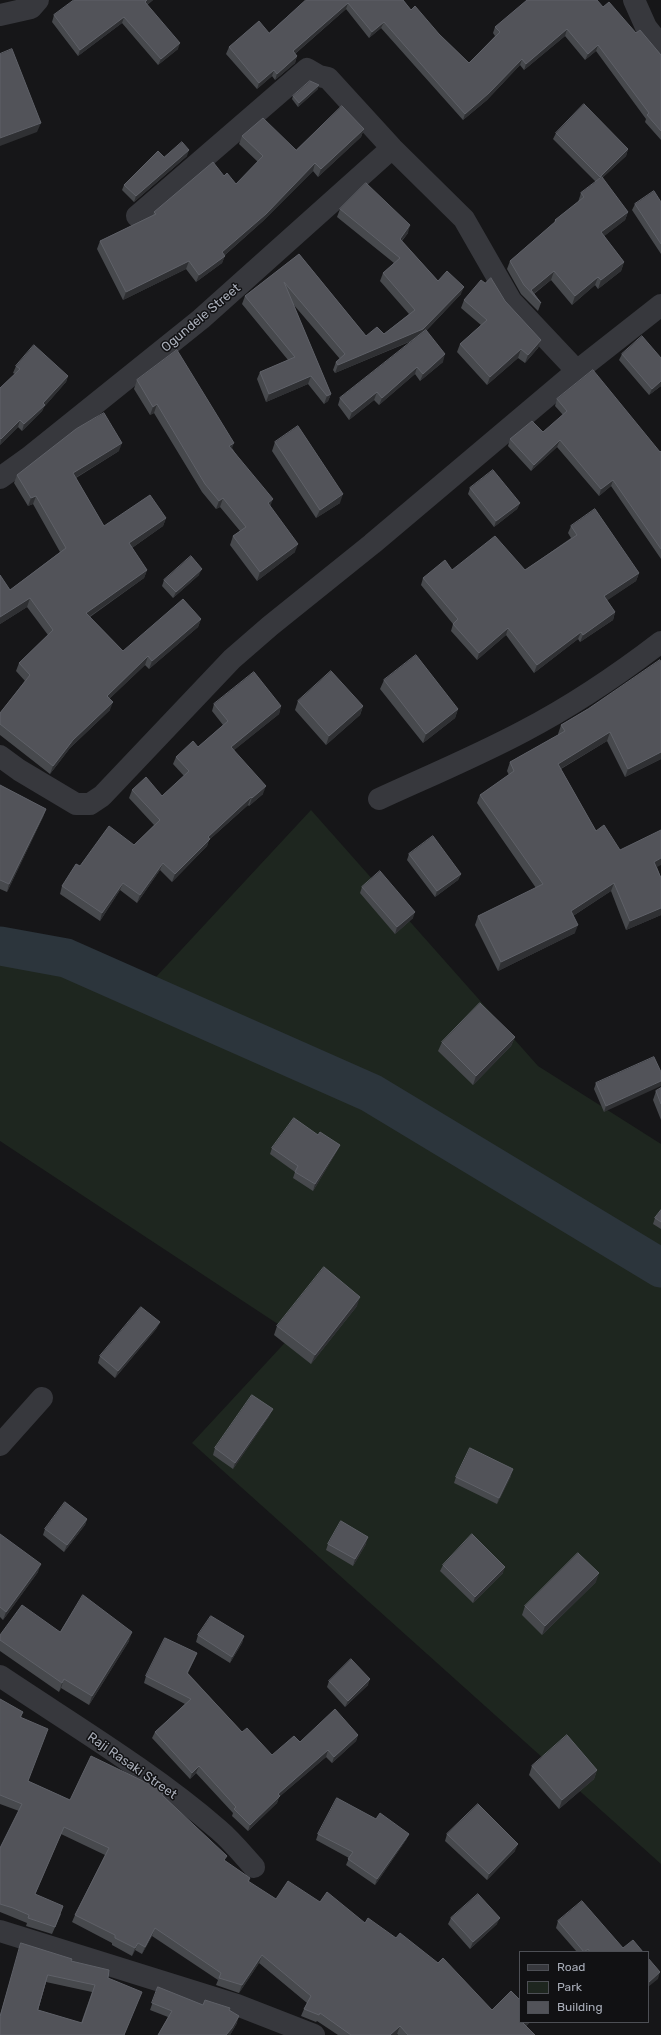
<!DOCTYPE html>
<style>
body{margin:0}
#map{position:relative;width:661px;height:2035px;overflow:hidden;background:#161618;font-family:Rubik,sans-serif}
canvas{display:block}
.legend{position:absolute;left:519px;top:1951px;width:130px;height:72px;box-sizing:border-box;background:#111113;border:1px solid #4d4f55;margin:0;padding:5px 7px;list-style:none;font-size:12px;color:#a8adb8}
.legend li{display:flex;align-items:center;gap:8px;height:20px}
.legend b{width:20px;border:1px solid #4d4f55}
</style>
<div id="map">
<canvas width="661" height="2035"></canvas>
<ul class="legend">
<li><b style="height:5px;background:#37383d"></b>Road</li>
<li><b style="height:11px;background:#1e261f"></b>Park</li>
<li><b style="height:11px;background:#525359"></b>Building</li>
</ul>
</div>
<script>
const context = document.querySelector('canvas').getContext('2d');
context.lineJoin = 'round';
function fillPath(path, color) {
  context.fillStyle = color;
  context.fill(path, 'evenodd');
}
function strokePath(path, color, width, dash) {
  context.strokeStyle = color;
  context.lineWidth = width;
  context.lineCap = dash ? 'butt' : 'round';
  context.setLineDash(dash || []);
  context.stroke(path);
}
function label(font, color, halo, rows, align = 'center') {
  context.font = font + ' Rubik,sans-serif';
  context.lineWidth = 3;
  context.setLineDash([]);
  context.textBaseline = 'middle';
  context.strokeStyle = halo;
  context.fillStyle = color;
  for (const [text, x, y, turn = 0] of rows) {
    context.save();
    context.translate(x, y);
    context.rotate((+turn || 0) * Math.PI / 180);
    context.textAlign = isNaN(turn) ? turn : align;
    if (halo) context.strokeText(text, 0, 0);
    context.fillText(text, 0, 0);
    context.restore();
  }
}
const green = new Path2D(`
 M311,810L538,1066L661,1144V1864L192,1443L293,1334L0,1141V950L143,991Z`);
const river = new Path2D(`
 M0,946L66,958L371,1093L661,1268`);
const minor = new Path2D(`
 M634,0L646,27L661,46
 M0,15L31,8L38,0
 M137,216L307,69L319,76L328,78L392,148L464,219L511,301L577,371
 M0,478L28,458L201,319L392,148
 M0,756L19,770L76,804H90L102,796L232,659L270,626L372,544L577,371L661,305
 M379,799C427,777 477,756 524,731C572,706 618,675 661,642
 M0,1445L42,1398
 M0,1676C73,1725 152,1772 219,1830C232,1841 243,1855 254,1867
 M0,1931L237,2005L314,2035`);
const wall = new Path2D(`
 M74,0H153L147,5L178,49L158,65L122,23L78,56L52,22L54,15Z
 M306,0H403L411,10L439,34L469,63L495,36L493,33L495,27L603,7L636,33L661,55V140L645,122L646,119L596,51L585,60L565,36L524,70L520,65L487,100L463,120L381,28L369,38L346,9L295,54L297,56L295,63L275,80L272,76L257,89L226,54L229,47L269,33Z
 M318,89L298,107L292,99L293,96Z
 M364,129L361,137L318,177L313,171L263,221L225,255L222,263L196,282L186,269L123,300L97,249L100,241L153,215L154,212L224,176L236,184L258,162L239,144L242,136L296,150Z
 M556,133L628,149L626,156L602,178L628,212L625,220L604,236L624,262L621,271L598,289L595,285L572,305L551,280L534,294L541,303L538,311L521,294L507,269L510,261L554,223L555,220L578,202L581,193L596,182L553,139Z
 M187,156L134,202L122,190L124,185L164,157Z
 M661,202V254L632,210L635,204Z
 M340,209L408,233L402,241L438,281L461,294L426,331L443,362L420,381L415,374L379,405L374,400L349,420L338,405L340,398L414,340L335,373L333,370L336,362L340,359L293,304L331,394L328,401L324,404L308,384L266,402L257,379L260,372L288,360L242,304L245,296L299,254L366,336L384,334L409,314L380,281L383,273L394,263L337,217Z
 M464,300L541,340L538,348L525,363L518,358L487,385L457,352L460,344L481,325L461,308Z
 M622,354L661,358V386L649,395L619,360Z
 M16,366L68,376L66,382L44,407L42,411L22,431L18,427L0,445V388L15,374L13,373Z
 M137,380L232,448L270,506L295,552L257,581L230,545L233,536L240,531L220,507L216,509L202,492L154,413L150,415L134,389Z
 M557,399L660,452L661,451V559L611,486L599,496L557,447L531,471L508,446L510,439L543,432L563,415L555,406Z
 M275,442L340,503L316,518L272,451Z
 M119,451L76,478L104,526L166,518L163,526L132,548L147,570L144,578L90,617L123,651L201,619L198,627L149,669L145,665L109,699L110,710L70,748L50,774L0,735V713L25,681L16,671L19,663L48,635L27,607L0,624V575L10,590L60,552L33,504L28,506L14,483L17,475Z
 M470,488L520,503L517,509L494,527L468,494Z
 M571,526L639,573L636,581L607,600L615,612L613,620L580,642L578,639L534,673L506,635L477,660L451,631L453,624L421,585L423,578L452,570H525L571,538L568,533Z
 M199,575L173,598L162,586L164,580Z
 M661,662V759L625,777L607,741L561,769L596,831L620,850L657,867L661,878V915L626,930L611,891L573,916L575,933L498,971L475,925L478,916L536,888L477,803L480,795L509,775L507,771L510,762L558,735V734L561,725L588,709Z
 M384,680L458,709L455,718L423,743L380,689Z
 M298,701L363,706L360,715L326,745L295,710Z
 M214,704L281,706L279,714L234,750L263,794L249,806L248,805L209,840L207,846L172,882L160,870L137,903L120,890L100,921L60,894L62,886L80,866L134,845L154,825L129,798L132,790L162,796L184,776L173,764L176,757L198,747L223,725L212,711Z
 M0,785L46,809L43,817L7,892L0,889Z
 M409,854L461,874L458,880L435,897L407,860Z
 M362,887L413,918L395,934L360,893Z
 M515,1037L511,1046L473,1085L438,1051L442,1042Z
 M661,1072L604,1112L594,1089L596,1083Z
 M661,1088V1120L653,1100L656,1091Z
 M318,1135L340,1145L337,1151L313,1191L293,1178L295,1172L270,1154L272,1148Z
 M661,1210V1229L653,1224L655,1218Z
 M357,1306L311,1364L274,1335L277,1326Z
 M157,1328L115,1378L98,1363L100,1356Z
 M270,1415L233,1469L213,1455L215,1448Z
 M511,1476L497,1504L454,1483L456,1477Z
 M87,1519L85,1525L64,1552L43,1535L45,1529Z
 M0,1534L38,1572L3,1620L0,1617Z
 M328,1544H366L353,1566L326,1550Z
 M443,1565L503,1573L473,1603L440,1571Z
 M596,1582L542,1635L522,1615L525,1606Z
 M60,1632L129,1641L89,1705L61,1688L59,1692L0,1651V1635Z
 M198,1635L244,1636L242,1643L230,1663L196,1642Z
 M197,1653L194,1660L188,1673L242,1732L272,1755L300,1742L358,1735L356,1741L332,1763L326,1757L279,1797L277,1803L248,1831L232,1816L233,1813L196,1773L190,1779L152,1738L155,1732L185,1704L144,1683L146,1676Z
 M329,1681L368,1685L345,1707L327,1687Z
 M0,1699L23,1712L21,1718L28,1781L70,1800L163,1795L225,1861L250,1878L249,1882L276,1899L320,1902L365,1923L492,2010L520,2022H530L526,2026L535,2035H398L397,2034L396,2035H338L317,2021L316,2022L301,2016L304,2009L307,2003L259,1963L239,1993L216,1985L218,1980L152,1936L142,1954L135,1950L132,1956L112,1945V1943L72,1922L75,1915L105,1855L61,1834L35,1894L61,1914L52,1934L26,1926L27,1923L10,1916L0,1912V1848L19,1811L0,1804Z
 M532,1766L597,1770L594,1779L559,1809L529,1775Z
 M376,1819L409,1834L406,1840L375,1885L346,1865L349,1858L316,1840L318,1834Z
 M447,1834L515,1851L487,1880L445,1841Z
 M451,1918L497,1924L470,1949L448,1924Z
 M558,1921L623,1948L643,1952H577L556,1928Z
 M21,1943L71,1961L108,1978L125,2035H0V2015ZM46,1982L92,1992L81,2023L38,2010Z
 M158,1987L203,2005L230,2010L237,2023L230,2035H158L168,2017L150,2010Z`);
const shadedWall = new Path2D(`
 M147,0H153L143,8L145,2Z
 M348,3L346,9L290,58L293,51Z
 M124,17L122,23L78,56L80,50Z
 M384,22L381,28L369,38L372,32Z
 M567,29L565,36L524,70L526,64Z
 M180,43L178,49L158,65L161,59Z
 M598,45L596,51L585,60L588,54Z
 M297,56L295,63L275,80L277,74Z
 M522,59L520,65L487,100L463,120L465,114Z
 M274,70L272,76L257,89L259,83Z
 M319,85L318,89L298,107L299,103Z
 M41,123L37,132L0,146V138Z
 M364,129L361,137L318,177L321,169Z
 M628,149L626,156L597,183L600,177Z
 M189,150L187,156L134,202L136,196Z
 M315,163L313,171L263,221L219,260L222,252Z
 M628,212L625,220L598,241L601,232Z
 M410,225L408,233L397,246L400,239Z
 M225,256L222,263L196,282L199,275Z
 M189,261L186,269L123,300L126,292Z
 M624,262L621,271L598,289L601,280Z
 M554,271L551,280L533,294L531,290Z
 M598,277L595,285L572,305L575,296Z
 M464,287L461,294L420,337L335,373L338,365Z
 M541,340L538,348L525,363L528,355Z
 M521,349L518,358L487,385L490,377Z
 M445,354L443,362L420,381L423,374Z
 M417,367L415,374L379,405L382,398Z
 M68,376L66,382L44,407L42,411L22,431L24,424Z
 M311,376L308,384L266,402L269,394Z
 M661,381V386L649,395L652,389Z
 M377,392L374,400L349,420L352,412Z
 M331,394L328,401L324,404L327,396Z
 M157,404L154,413L150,415L153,407Z
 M20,420L18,427L0,445L1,439Z
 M560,440L557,447L531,471L534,465Z
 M122,443L119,451L70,481L73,473Z
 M234,443L231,451L229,446Z
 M613,480L611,486L599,496L601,489Z
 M343,494L340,503L316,518L320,510Z
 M36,496L33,504L28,506L31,498Z
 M223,498L220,507L216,509L219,501Z
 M273,499L270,507L268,503Z
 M520,503L517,509L494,527L496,521Z
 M166,518L163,526L126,552L129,543Z
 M298,544L295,552L257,581L260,572Z
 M202,569L199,575L173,598L176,592Z
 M147,570L144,578L83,621L86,613Z
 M639,573L636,581L602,604L604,596Z
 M30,598L27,607L0,624V617Z
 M615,612L613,620L580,642L583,635Z
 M201,619L198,627L149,669L152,661Z
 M508,628L506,635L477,660L479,653Z
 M581,632L578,639L534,673L537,665Z
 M148,656L145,665L104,704L107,696Z
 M113,702L110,710L70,748L50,774L53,766L73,740Z
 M281,706L279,714L228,755L231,747Z
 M363,706L360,715L326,745L329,736Z
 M458,709L455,718L423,743L426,734Z
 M610,732L607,741L555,772L558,764Z
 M661,752V759L625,777L628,769Z
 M266,786L263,794L249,806L252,798Z
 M251,797L248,805L209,840L207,846L172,882L175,874L208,837Z
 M46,809L43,817L7,892L9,884Z
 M661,858V865L651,870L654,862Z
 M163,863L160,870L137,903L140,895Z
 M461,874L458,880L435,897L437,891Z
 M123,883L120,890L100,921L102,913Z
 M614,883L611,891L568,919L571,911Z
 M661,908V915L626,930L630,921Z
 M415,912L413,918L395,934L397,927Z
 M578,925L575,933L498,971L501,962Z
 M515,1037L511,1046L473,1085L476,1076Z
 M661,1081V1086L604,1112L606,1106Z
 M340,1145L337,1151L313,1191L315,1184Z
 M360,1297L357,1306L311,1364L315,1355Z
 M160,1322L157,1328L115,1378L118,1371Z
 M273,1409L270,1415L233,1469L235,1463Z
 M513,1469L511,1476L497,1504L499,1498Z
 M87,1519L85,1525L64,1552L67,1545Z
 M368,1537L366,1544L353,1566L355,1559Z
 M41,1564L38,1572L3,1620L6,1612Z
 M505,1567L503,1573L473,1603L475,1597Z
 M599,1573L596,1582L542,1635L545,1626Z
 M132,1632L129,1641L89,1705L92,1696Z
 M244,1636L242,1643L230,1663L232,1657Z
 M197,1653L194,1660L185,1679L187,1673Z
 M64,1679L61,1688L59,1692L62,1683Z
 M370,1679L368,1685L345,1707L348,1701Z
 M358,1735L356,1741L332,1763L334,1757Z
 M328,1750L326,1757L279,1797L277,1803L248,1831L250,1825L278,1794Z
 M199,1766L196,1773L190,1779L192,1773Z
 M597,1770L594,1779L559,1809L562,1800Z
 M64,1827L61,1834L32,1902L35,1894Z
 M409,1834L406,1840L375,1885L377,1879Z
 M518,1844L515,1851L487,1880L489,1874Z
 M500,1918L497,1924L470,1949L473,1942Z
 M155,1928L152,1936L142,1954L145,1947Z
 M138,1943L135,1950L132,1956L135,1948Z
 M262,1955L259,1963L239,1993L242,1985Z
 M660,1972L658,1979L648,1987V1983Z
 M239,2016L237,2023L230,2035H226Z
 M525,2022H530L521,2031L523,2023Z
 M400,2026L397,2034L396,2035H390Z`);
const building = new Path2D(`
 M74,0H147L145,2L180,43L161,59L124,17L80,50L54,15Z
 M306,0H403L411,10L415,6L439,34L469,63L500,32L495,27L527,0H597L603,7L609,2L636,33L640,30L661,55V131L647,115L649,113L598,45L588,54L567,29L526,64L522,59L489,93L465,114L384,22L372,32L348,3L293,51L297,56L277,74L274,70L259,83L229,47L259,21L269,33Z
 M12,49L41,123L0,138V54Z
 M310,81L319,85L299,103L293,96Z
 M584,104L628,149L600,177L556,133Z
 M342,106L364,129L321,169L315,163L266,214L222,252L225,256L199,275L189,261L126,292L100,241L156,214L154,212L213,162L224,176L227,173L236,184L263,156L242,136L263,118L296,150Z
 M182,142L189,150L136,196L124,185L158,151L164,157Z
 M602,177L628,212L601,232L624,262L601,280L598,277L575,296L554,271L531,290L541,303L524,285L510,261L556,221L555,220L584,197L581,193Z
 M366,183L410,225L400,239L438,281L447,271L464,287L423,329L338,365L336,362L345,354L284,282L331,394L327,396L311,376L269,394L260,372L295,357L245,296L299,254L366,336L377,327L384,334L415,310L383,273L400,258L340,209Z
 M654,191L661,202V244L635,204Z
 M491,278L505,301L541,340L528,355L521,349L490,377L460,344L487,320L464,300L481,280L485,283Z
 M426,330L445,354L423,374L417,367L382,398L377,392L352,412L340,398Z
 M642,336L661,358V381L652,389L622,354Z
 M34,345L68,376L43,403L45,405L24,424L20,420L1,439L0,438V388L20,369L16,366Z
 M177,350L234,443L229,446L273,499L268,503L298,544L260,572L233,536L246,527L223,498L219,501L205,484L157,404L153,407L137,380Z
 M593,370L660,452L661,451V549L613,480L601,489L560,440L534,465L510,439L532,421L543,432L567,411L557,399Z
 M104,413L122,443L73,473L104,526L150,495L166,518L129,543L147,570L86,613L123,651L183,599L201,619L152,661L148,656L107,696L113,702L73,740L53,766L0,724V713L30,675L19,663L53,630L30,598L0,617V575L10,590L66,548L36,496L31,498L17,475L76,429Z
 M298,426L343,494L320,510L275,442Z
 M493,470L520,503L496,521L470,488Z
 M595,509L639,573L604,596L615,612L583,635L581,632L537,665L508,628L479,653L453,624L458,619L423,578L445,560L452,570L495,536L525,570L577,535L571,526Z
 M191,556L202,569L176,592L164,580Z
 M416,655L458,709L426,734L384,680Z
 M660,660L661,662V752L628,769L610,732L558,764L596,831L604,825L620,850L661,830V858L654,862L661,878V908L630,921L614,883L571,911L578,925L501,962L478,916L543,884L480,795L514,771L510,762L565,731L561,725L588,709Z
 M331,671L363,706L329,736L298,701Z
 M254,672L281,706L231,747L266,786L252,798L251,797L208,837L210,839L175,874L163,863L140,895L123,883L102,913L62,886L76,864L80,866L109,826L134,845L160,820L132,790L146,777L162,796L189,771L176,757L193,741L198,747L228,721L214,704Z
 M0,785L46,809L9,884L0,880Z
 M433,836L461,874L437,891L409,854Z
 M380,871L415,912L397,927L362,887Z
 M480,1003L515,1037L476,1076L442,1042Z
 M654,1057L661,1072V1081L606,1106L596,1083Z
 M661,1088V1104L656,1091Z
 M294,1118L318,1135L320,1132L340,1145L315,1184L295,1172L298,1166L272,1148Z
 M661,1210V1222L655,1218Z
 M324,1267L360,1297L315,1355L277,1326Z
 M141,1307L160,1322L118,1371L100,1356Z
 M252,1395L273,1409L235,1463L215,1448Z
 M470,1448L513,1469L499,1498L456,1477Z
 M65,1502L87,1519L67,1545L45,1529Z
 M341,1521L368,1537L355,1559L328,1544Z
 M0,1534L41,1564L6,1612L0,1607Z
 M472,1534L505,1567L475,1597L443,1565Z
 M578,1553L599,1573L545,1626L525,1606Z
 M83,1595L132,1632L92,1696L64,1679L62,1683L0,1640V1635L22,1605L60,1632Z
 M211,1616L244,1636L232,1657L198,1635Z
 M165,1638L197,1653L187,1673L242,1732L247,1728L272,1755L294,1736L300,1742L335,1709L358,1735L334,1757L328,1750L278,1794L280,1796L250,1825L234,1809L236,1807L199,1766L192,1773L155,1732L191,1699L146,1676Z
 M351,1659L370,1679L348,1701L329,1681Z
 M0,1699L23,1712L20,1717L48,1729L28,1781L70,1800L91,1756L147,1783L163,1792L162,1795L227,1856L224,1860L250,1878L248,1881L276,1899L288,1881L320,1902L327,1892L365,1923L368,1918L396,1938L400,1933L438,1963L443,1958L492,2010L511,1991L520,2000V2022H525L523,2023L535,2035H408L400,2026L390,2035H351L320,2013L319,2015L304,2009L311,1996L262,1955L242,1985L219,1978L221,1973L155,1928L145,1947L138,1943L135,1948L115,1938V1935L75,1915L109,1848L64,1827L35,1894L63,1906L55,1927L28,1918L29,1915L13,1908L0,1904V1848L22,1804L0,1795Z
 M567,1735L597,1770L562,1800L532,1766Z
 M337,1798L376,1819L380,1813L409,1834L377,1879L348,1859L353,1852L318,1834Z
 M478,1804L518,1844L489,1874L447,1834Z
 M478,1894L500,1918L473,1942L451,1918Z
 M582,1901L623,1948L633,1940L643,1952H590L588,1949L584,1952L558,1921Z
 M21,1943L72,1959L71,1961L109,1970L108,1978L142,1992L124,2035H0V2017ZM48,1975L95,1985L82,2023L38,2010Z
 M648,1958L660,1972L648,1983Z
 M158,1987L203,2005L205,2000L230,2008L229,2010L239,2016L232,2028L226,2035H158L172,2011L152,2003Z`);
const streetNames = [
 ["Ogundele Street",201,318,-40],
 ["Raji Rasaki Street",132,1766,35]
];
fillPath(green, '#1e261f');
strokePath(river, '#2c353c', 39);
strokePath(minor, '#37383d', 22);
fillPath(wall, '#47494d');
fillPath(shadedWall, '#2f3033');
fillPath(building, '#525359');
strokePath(building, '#5f6168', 1);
label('13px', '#a8adb8', '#111113', streetNames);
</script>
